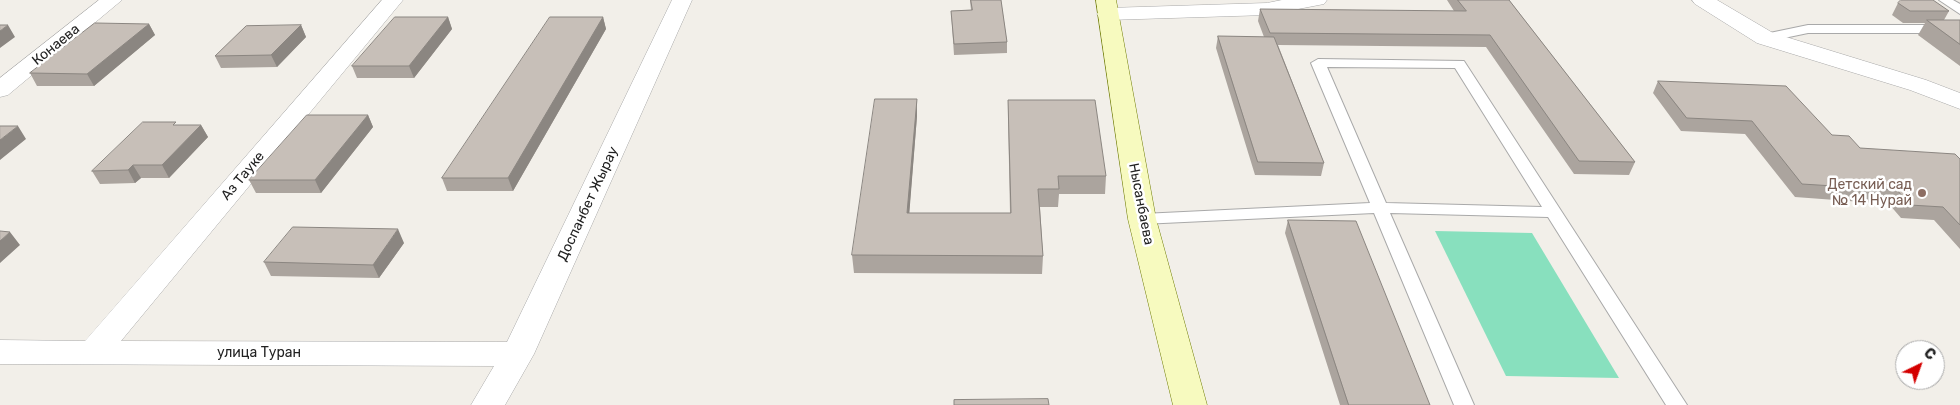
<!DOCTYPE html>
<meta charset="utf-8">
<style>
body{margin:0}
#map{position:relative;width:1960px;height:405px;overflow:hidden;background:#f2efe9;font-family:Rubik,sans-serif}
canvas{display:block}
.north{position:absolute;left:1895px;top:340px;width:50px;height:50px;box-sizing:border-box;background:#fff;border:1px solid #a7a7a7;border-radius:50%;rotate:42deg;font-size:14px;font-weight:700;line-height:20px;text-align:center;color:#222}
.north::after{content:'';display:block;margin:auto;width:18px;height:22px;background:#d40000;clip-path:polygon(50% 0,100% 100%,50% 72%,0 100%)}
</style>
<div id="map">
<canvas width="1960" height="405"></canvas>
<div class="north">С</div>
</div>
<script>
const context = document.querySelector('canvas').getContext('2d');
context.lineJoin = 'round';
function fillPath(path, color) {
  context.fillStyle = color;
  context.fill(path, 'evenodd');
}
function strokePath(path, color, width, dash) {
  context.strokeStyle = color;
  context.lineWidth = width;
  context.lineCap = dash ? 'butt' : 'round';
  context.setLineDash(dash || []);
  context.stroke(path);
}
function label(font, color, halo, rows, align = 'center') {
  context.font = font + ' Rubik,sans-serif';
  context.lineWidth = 5;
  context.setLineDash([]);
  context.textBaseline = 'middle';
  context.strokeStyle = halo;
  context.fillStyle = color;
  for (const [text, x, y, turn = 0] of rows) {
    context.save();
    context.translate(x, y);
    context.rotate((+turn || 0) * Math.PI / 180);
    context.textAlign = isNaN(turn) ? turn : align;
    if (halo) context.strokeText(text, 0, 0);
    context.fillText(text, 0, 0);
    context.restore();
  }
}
const pitch = new Path2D(`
 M1435,231L1532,233L1619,378L1506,376Z`);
const lane = new Path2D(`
 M1939,0H1953L1960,4V14Z
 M1808,25H1960V33H1808L1765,42L1758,38L1760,35Z
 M1318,59L1464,61L1687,405H1666L1548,217L1390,213L1474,405H1454L1374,213L1142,224L1136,223L1134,219L1136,215L1142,214L1370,203L1311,63ZM1327,67L1455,68L1542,207L1386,203Z`);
const street = new Path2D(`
 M99,0H122L8,95L0,97V78Z
 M382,0H403L121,341L507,342L672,0H692L534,354L505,405H471L494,366L0,364V340L85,341Z
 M1282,0H1327L1324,4L1267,15L1108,20L1100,19L1097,14L1100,9L1108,8L1267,3Z
 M1692,0H1717L1773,33L1926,80L1960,93V109L1910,90L1757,43L1695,4Z`);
const secondary = new Path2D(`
 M1096,0H1116L1156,219L1207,405H1173L1128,219Z`);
const wall = new Path2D(`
 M970,0H1001L1007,42V53L954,55L951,11L971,10Z
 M1447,0H1509L1635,162L1629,175L1574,174L1486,47L1278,45L1324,163L1321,176L1255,175L1216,48L1218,36L1264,37L1258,21L1260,9L1454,11Z
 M1898,3L1949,11L1944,20H1960V66L1918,35L1925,23H1903L1892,15Z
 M448,17L452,29L414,78H357L352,66Z
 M603,17L606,29L513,191H447L442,178Z
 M149,24L155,35L94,86H37L30,73Z
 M301,25L306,37L277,67L221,68L215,56Z
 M1658,81L1832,135L1860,148L1960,159V249L1934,220L1901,218L1889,204L1795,197L1745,134L1681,131L1653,93Z
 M917,99V116L909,213H1010L1008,116V100L1106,176L1105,194H1059L1058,207H1040L1043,256L1042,274L854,273L852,255Z
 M368,115L373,127L321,193H256L249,180Z
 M178,125H201L208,137L169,178H141L135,183L100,184L92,171Z
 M1288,220L1430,405H1340L1285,233Z
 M404,243L379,278L271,276L264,262Z`);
const shadedWall = new Path2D(`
 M448,17L452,29L414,78L409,66Z
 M603,17L606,29L513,191L508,178Z
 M149,24L155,35L94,86L87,74Z
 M8,25L15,37L0,48V31Z
 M301,25L306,37L277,67L271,55Z
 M917,99V116L908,230L907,213Z
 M368,115L373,127L321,193L315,180Z
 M201,125L208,137L169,178L162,165Z
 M18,126L26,139L0,160V140Z
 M133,165L141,178L135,183L128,170Z
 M398,229L404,243L379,278L373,265Z
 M10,232L20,245L0,263V241Z`);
const building = new Path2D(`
 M971,0H1001L1007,42L954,44L951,11L972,10Z
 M1458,0H1509L1635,162L1579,161L1490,35L1270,33L1260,9L1466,11Z
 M1901,0H1933L1949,11H1910L1898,3Z
 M395,17H448L409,66H352Z
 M550,17H603L508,178H442Z
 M1927,20H1960V44Z
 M95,23L149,24L87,74L30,73Z
 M0,25H8L0,31Z
 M301,25L271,55L215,56L246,26Z
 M1218,36L1274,37L1324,163L1258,162Z
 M1658,81L1786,86L1832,135L1849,136L1860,148L1955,154L1960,159V225L1943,207L1910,205L1897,190L1802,184L1752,121L1687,118Z
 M875,99H917L907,213H1011L1008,100H1095L1106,176H1058L1059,189H1038L1043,256L852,255Z
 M307,115H368L315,180H249Z
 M143,122H176L173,125H201L162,165H133L128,170L92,171Z
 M0,126H18L0,140Z
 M1288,220L1356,221L1430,405H1349Z
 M293,227L398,229L373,265L264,262Z
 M0,231L10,232L0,241Z
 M1048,399L1049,405H954V400Z`);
const markers = [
 [1922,193,5,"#8d6e63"]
];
const streetNames = [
 ["Конаева",56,45,-39],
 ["Аз Тауке",243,176,-50],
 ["Доспанбет Жырау",588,204,-65],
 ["Нысанбаева",1141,204,79],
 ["улица Туран",259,353]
];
const educationNames = [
 ["Детский сад",1912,185],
 ["№ 14 Нурай",1912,201]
];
fillPath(pitch, '#88e0be');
strokePath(lane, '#a9a9a9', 2);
strokePath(street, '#a9a9a9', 1);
strokePath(secondary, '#707d05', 1);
fillPath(lane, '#fff');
fillPath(street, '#fff');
fillPath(secondary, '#f7fabf');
fillPath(wall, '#aba49e');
fillPath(shadedWall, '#8b8681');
fillPath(building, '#c7bfb8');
strokePath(building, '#8b8681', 1);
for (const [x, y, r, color] of markers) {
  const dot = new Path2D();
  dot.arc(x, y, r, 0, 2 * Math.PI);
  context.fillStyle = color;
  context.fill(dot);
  strokePath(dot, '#fff', 2);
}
label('14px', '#222', '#fff', streetNames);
label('14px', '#785e54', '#fff', educationNames, 'right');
</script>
